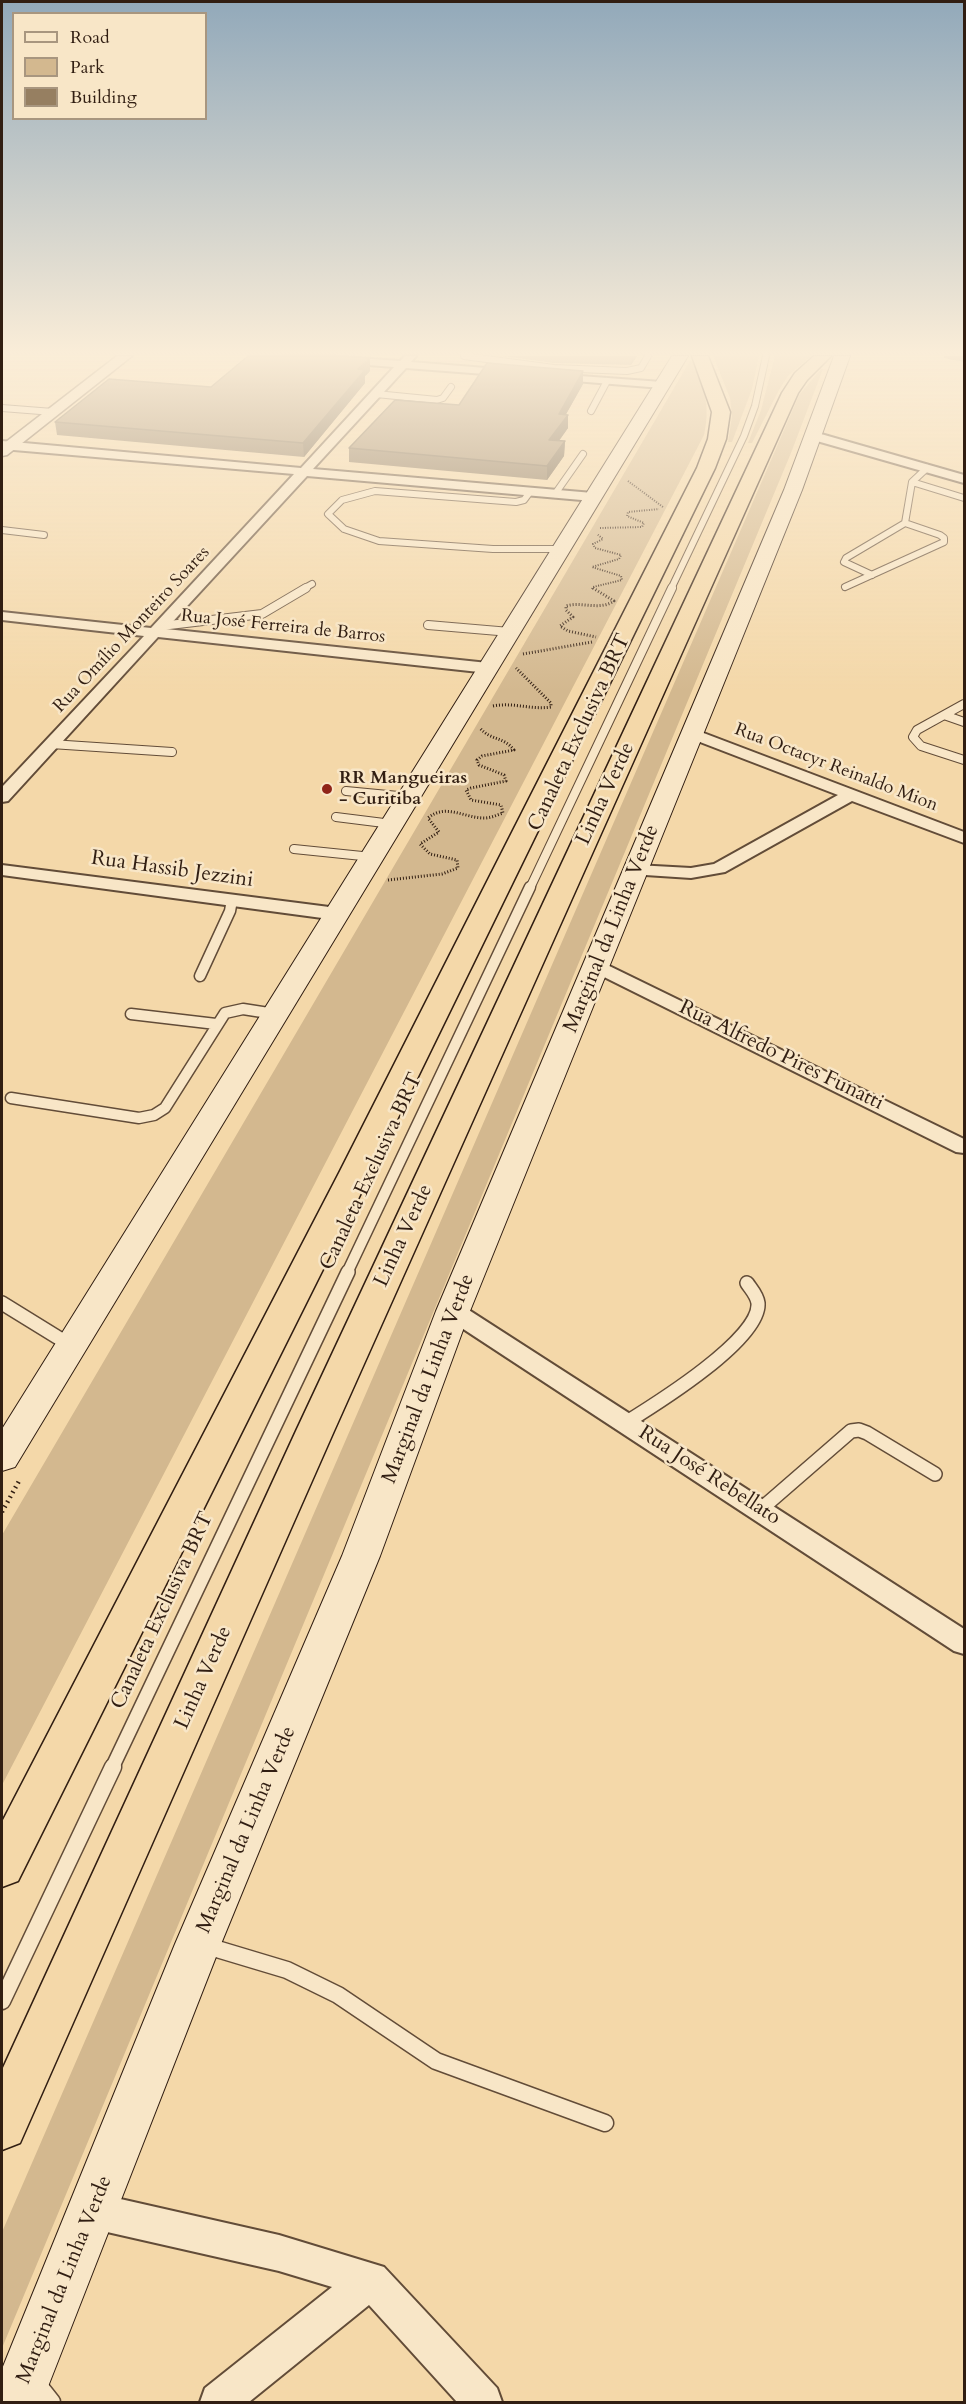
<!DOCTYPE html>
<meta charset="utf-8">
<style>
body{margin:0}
#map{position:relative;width:966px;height:2404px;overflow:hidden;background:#f4d8a9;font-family:Cardo,serif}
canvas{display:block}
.frame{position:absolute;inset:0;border:3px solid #311e12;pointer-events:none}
.legend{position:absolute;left:12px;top:12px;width:195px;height:108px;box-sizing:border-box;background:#f8e6c7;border:2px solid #a8967f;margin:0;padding:8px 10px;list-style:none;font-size:18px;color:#311e12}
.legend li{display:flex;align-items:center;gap:12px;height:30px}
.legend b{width:30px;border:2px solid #a8967f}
</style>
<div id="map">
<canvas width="966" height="2404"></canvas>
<div class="frame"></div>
<ul class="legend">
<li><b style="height:8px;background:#f8e6c7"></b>Road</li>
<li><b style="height:16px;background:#d3b88f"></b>Park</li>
<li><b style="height:16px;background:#967f61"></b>Building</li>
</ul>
</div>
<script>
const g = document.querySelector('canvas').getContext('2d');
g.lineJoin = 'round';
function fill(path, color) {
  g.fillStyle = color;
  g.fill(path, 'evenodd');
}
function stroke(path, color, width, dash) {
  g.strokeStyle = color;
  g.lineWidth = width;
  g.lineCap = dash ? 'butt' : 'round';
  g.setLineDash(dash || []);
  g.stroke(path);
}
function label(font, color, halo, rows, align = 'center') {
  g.font = font + ' Cardo,serif';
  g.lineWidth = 5;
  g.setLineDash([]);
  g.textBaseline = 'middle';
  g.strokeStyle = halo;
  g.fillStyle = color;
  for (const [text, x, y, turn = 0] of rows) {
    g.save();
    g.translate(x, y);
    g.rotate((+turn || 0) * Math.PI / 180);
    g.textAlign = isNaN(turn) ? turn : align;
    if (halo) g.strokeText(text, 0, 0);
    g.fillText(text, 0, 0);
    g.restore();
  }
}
fill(new Path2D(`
 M713,356H759L752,389L732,442H728L732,416L730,398Z
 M775,356H811L788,376L779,390L752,443H748L761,410Z
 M691,359C704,388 711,403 704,435L2,1785V1535Z
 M821,369H823L791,453L2,2348V2232L775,451L799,395Z`), '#d3b88f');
const serviceFar4 = new Path2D(`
 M464,356L554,368L627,371L641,368L648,356
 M376,394L437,400L443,398L451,387
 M2,408L53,412
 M591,411L607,381
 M912,482L964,498
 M530,492L524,500L516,502L375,491L342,500L328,514L344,529L379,541L493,549H561
 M555,494L583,454
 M2,530L44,535
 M872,575L844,562L846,558L905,523L912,482L927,468
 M845,587L944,542V538L940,535L905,523
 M303,589L312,584
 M671,589L744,436L755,406L766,356`);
const serviceFar3 = new Path2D(`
 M428,625L510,632
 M161,626L262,614L306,588
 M964,704L917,730L913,737L921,746L964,760
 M944,715L964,722
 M51,744L172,752
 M346,791L409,797
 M336,817L392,824
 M294,849L372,857
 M530,888L672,588`);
const serviceFar2 = new Path2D(`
 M200,976L230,911L232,900
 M131,1014L216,1024
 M11,1098L139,1118L154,1115L165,1108L225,1013L243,1009L275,1014
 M347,1273L530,887`);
const serviceFar1 = new Path2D(`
 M2,1303L70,1345
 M627,1422C656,1404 761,1339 758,1303C757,1295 751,1289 747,1283
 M760,1510L851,1431L859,1430L867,1433L935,1474
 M112,1768L348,1272`);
const service = new Path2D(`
 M207,1946L287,1970L338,1995L436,2061L605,2123
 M2,2001L113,1767
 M37,2383L52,2402`);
const minor = new Path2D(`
 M283,356H330L400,361L405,356H416L411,362L511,370L517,373L511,376L406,368L313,469L593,493L599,497L593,501L307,476L166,629L488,663L496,668L488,673L158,637L8,801L2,802V787L144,636L2,620V612L151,628L294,474L2,449V441L301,468L394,367L289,359Z
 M553,374L662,382L668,385L662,388L549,379L547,377Z
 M814,432L964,475V483L810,439L808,436Z
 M693,729L964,832V843L852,801L725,872L691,878L630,874L627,870L630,866L636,865L691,868L714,864L838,795L687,737L685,734L687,731Z
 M2,865L337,908L344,910L346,914L344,918L337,920L2,875Z
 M597,960L964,1139V1153L956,1152L590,970L587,966L590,962Z
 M453,1303L461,1305L964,1629V1654L954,1651L445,1317L441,1311L445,1305Z
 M94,2193L279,2235L384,2267L497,2388L502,2402H457L369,2305L249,2402H200L205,2388L332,2287L279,2271L94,2229L81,2224L76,2211L81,2198Z`);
const tertiary = new Path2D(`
 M117,356H132L7,455L2,456V445Z`);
const secondary = new Path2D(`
 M672,356H688L15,1467L2,1471V1429Z
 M834,356H850L802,490L470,1311L380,1556L221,1944L42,2402H2V2369L175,1944L342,1556L436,1311L784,490Z`);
const trunk = new Path2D(`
 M692,356H708L730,412L726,439L715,468L371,1173L18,1881L2,1887V1822L339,1173L697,468L708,439L712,412Z
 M814,356H831L807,380L798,393L334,1431L20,2143L2,2150V2070L296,1431L782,393L795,373Z`);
stroke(serviceFar4, '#624c38', 8);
stroke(serviceFar3, '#624c38', 10);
stroke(serviceFar2, '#624c38', 13);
stroke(serviceFar1, '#624c38', 16);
stroke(service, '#624c38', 19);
stroke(minor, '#624c38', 4);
stroke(tertiary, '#624c38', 3);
stroke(secondary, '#311e12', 2);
stroke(trunk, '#311e12', 3);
stroke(new Path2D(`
 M628,481L663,507
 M600,528L642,527L644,523L627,516L628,512L659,509
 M592,589L593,587L622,580L621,576L592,567L619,559L621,555L595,548L593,544L603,539L597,534`), '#311e12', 2, [1, 1.5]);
stroke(new Path2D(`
 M593,588L614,601C599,611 582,601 566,606V610L573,617L560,626L568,631L596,637
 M523,654L592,642
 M493,706C513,702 531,710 551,707V703L516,668
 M388,880L442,874L458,868L457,860L430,854L420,844L439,832L428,818C446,803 464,818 484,818C491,818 497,815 503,813L501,805L471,800L466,790L471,788L506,781L504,775L479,765L477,760L482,756L514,750C503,736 491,741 480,728`), '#311e12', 3, [1, 2]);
stroke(new Path2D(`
 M2,1512L19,1481`), '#311e12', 4.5, [1.5, 4]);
stroke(serviceFar4, '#f8e6c7', 6);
stroke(serviceFar3, '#f8e6c7', 8);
stroke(serviceFar2, '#f8e6c7', 10);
stroke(serviceFar1, '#f8e6c7', 13);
stroke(service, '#f8e6c7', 16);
fill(minor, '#f8e6c7');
fill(tertiary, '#f8e6c7');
fill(secondary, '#f8e6c7');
fill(trunk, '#f4d8a9');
fill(new Path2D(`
 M502,356H637L631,365L554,363Z
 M944,356H964V362L944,358Z
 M370,371L365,376V383L304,457L57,435L55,422L211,387Z
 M583,371V384L566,414L568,428L559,441H565L564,456L547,480L349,462V448L459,405Z`), '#816d53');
fill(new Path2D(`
 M632,356H637L631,365Z
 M370,358V371L365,376V383L304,457L303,443L358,369Z
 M583,371V384L560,425L568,415V428L549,454V440L559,414Z
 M565,441L564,456L547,480V466Z`), '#695944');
const building = new Path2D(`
 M248,356H343L370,358L358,369L365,370L303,443L55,422L109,379L211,387Z
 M487,363L583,371L559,414L568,415L549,440L565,441L547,466L349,448L395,400L459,405Z`);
fill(building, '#967f61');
stroke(building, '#695944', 1.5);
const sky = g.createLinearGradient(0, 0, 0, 692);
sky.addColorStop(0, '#92a9ba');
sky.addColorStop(0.51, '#faedd8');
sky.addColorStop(1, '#faedd800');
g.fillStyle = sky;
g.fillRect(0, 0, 966, 692);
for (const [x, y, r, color] of [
 [327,789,6,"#8f2418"]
]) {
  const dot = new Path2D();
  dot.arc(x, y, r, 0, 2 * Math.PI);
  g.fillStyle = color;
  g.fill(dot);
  stroke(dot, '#f8e6c7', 2);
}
label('18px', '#311e12', '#f8e6c7', [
 ["Rua José Ferreira de Barros",283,627,6],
 ["Rua Omílio Monteiro Soares",132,630,-47],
 ["Rua Octacyr Reinaldo Mion",836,768,21]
]);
label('bold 18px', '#311e12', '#f8e6c7', [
 ["RR Mangueiras",339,779],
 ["- Curitiba",339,800]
], 'left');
label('21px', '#311e12', '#f8e6c7', [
 ["Canaleta Exclusiva BRT",580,733,-65],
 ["Linha Verde",606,794,-65],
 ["Rua Hassib Jezzini",172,870,8],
 ["Marginal da Linha Verde",612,929,-68],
 ["Rua Alfredo Pires Funatti",781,1056,26],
 ["Canaleta Exclusiva BRT",372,1172,-65],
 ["Linha Verde",404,1236,-65],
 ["Marginal da Linha Verde",429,1379,-69],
 ["Rua José Rebellato",709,1476,33],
 ["Canaleta Exclusiva BRT",163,1611,-65],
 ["Linha Verde",204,1678,-66],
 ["Marginal da Linha Verde",247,1830,-67],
 ["Marginal da Linha Verde",65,2280,-68]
]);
</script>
